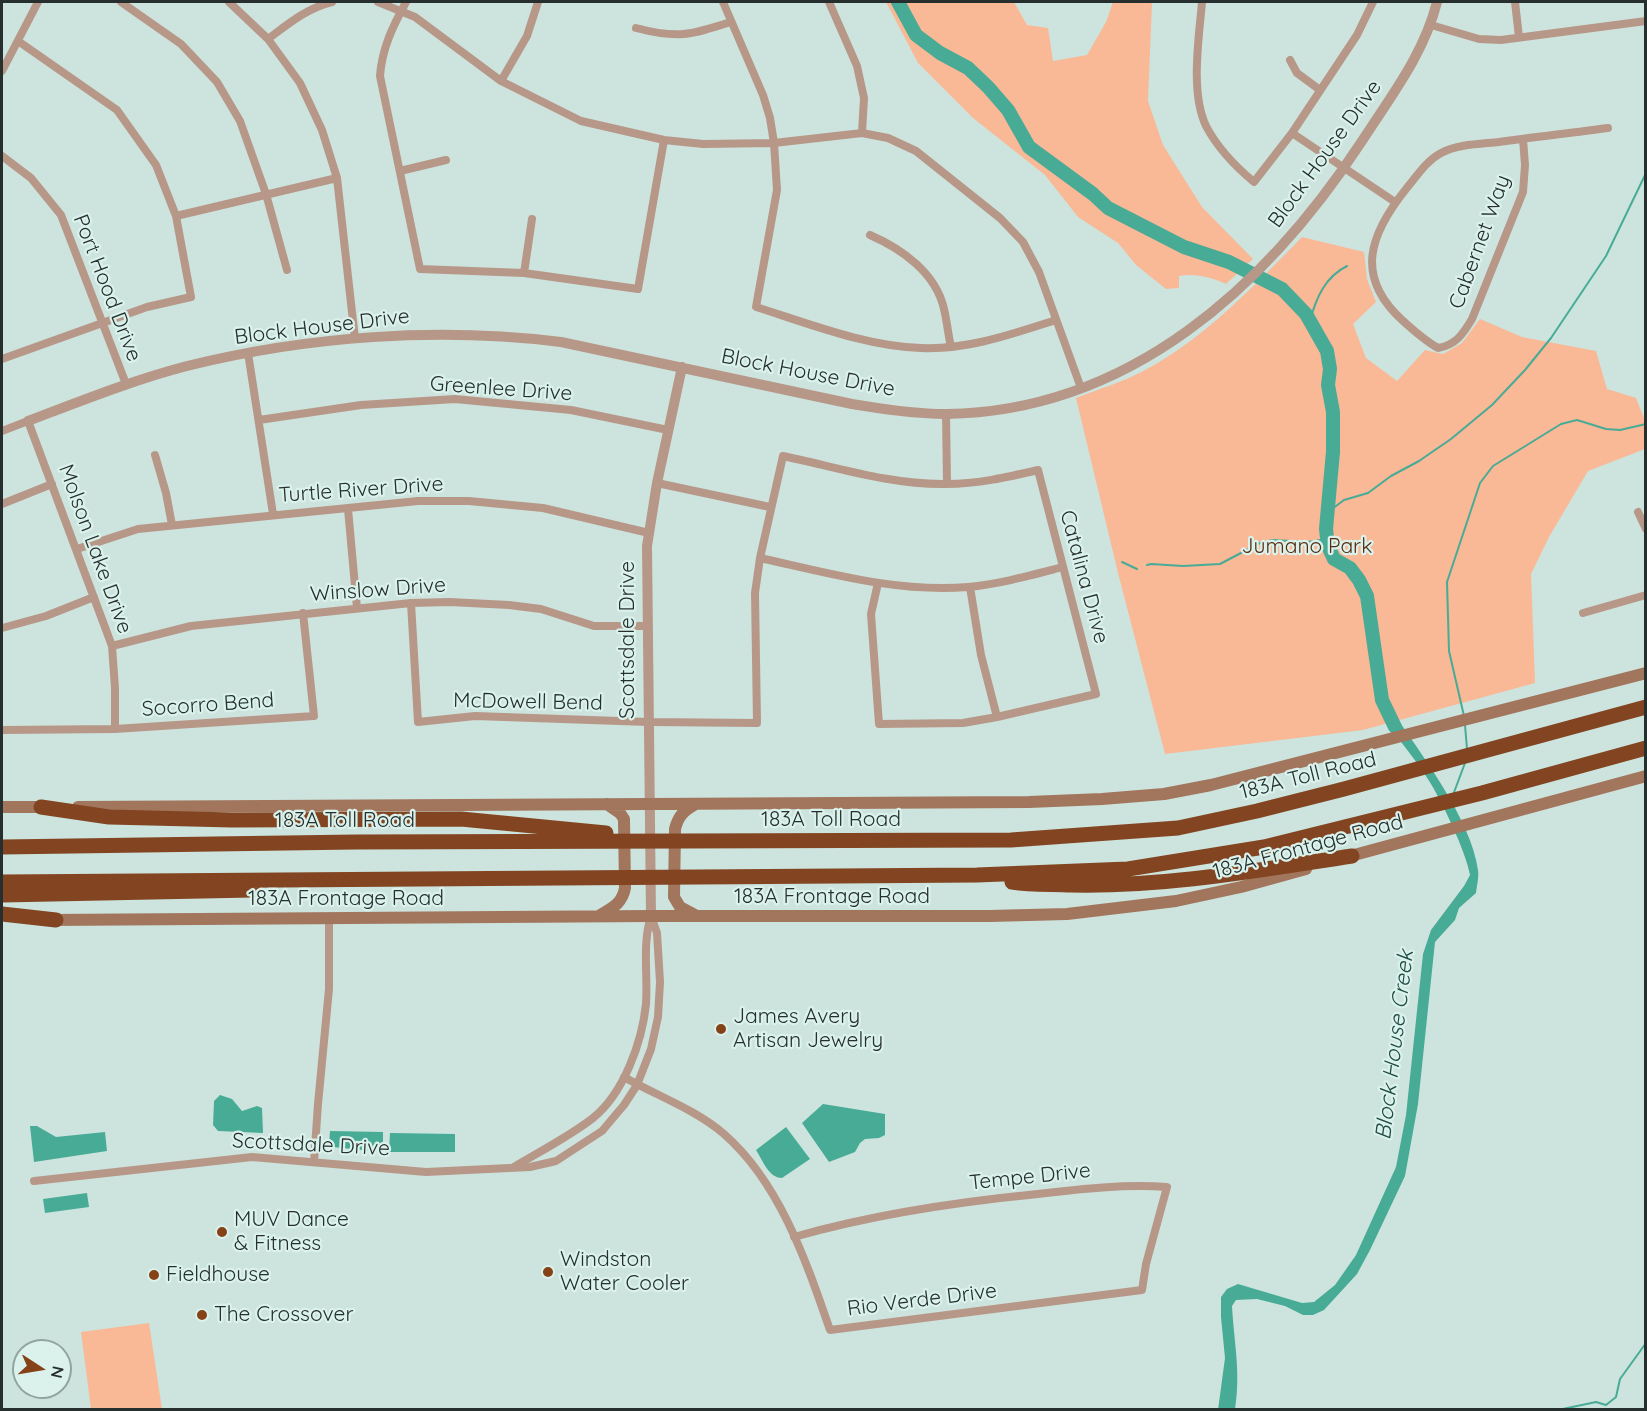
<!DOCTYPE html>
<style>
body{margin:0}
#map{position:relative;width:1647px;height:1411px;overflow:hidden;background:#cde4de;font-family:Quicksand,sans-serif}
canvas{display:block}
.frame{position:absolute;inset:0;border:3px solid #262f2d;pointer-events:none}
.north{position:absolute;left:12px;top:1339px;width:60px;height:60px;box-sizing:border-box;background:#daf2eb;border:2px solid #92a49f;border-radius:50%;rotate:102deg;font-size:16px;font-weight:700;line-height:24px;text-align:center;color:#262f2d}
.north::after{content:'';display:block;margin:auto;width:21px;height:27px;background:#864217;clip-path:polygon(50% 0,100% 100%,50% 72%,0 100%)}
</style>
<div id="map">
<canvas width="1647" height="1411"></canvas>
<div class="frame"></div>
<div class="north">N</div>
</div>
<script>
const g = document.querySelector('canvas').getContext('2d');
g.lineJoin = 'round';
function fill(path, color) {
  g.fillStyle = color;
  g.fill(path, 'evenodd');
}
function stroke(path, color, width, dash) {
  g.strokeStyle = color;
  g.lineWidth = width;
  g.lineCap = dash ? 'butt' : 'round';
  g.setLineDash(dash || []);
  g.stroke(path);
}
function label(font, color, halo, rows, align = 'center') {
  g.font = font + ' Quicksand,sans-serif';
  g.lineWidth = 4.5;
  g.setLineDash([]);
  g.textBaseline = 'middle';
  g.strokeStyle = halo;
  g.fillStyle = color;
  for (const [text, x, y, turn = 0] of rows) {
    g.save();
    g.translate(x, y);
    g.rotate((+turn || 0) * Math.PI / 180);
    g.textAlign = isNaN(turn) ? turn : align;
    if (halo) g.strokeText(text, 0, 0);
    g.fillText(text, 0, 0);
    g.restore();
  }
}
fill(new Path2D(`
 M886,2H1014L1027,25L1048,28L1053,61L1087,55L1106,22L1113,2H1152L1148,101L1163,145L1202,207L1253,259L1226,284C1210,277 1196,273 1179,276V288L1166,289L1136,265L1118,243L1078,217L1045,175L973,118L918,63Z
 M1302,237L1364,252L1367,279L1376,302L1353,324L1366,358L1397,381L1425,350L1443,354L1462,343L1480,319L1522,337L1596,351L1607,389L1636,398L1645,421V449L1588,471L1549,537L1531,574L1535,683L1363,730L1165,754L1118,573L1076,398C1099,389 1123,382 1145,370C1204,339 1256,284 1302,237Z
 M149,1323L162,1409H91L81,1332Z`), '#f9b896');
fill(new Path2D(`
 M1392,711C1421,754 1471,819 1478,870C1479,877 1477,885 1476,893L1459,908L1455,920L1435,942L1418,1104L1405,1176L1370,1250L1357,1274L1324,1310L1313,1315H1303L1285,1306L1257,1299L1236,1300L1232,1306C1234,1343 1241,1372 1235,1409L1218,1410L1225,1358L1221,1317V1297L1227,1289L1238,1284L1302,1303L1314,1302L1335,1285L1356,1255L1396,1167L1406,1115L1423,954L1431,930L1464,886L1470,875C1466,852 1443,804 1431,784C1417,760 1397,739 1382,715Z
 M220,1095L232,1099L242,1111L257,1106L262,1108L263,1133L218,1131L213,1125L214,1101Z
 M823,1104L885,1114V1135L879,1138L865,1139L860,1143L855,1152L829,1162L802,1123Z
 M30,1126H37L56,1137L105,1132L107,1151L34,1162Z
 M786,1127L810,1159L782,1178C769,1178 763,1161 756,1150Z
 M330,1131L383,1132V1150L380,1152L333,1147L329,1146Z
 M390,1133L455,1134V1152H389Z
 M87,1193L89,1207L45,1213L43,1199Z`), '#48ab96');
stroke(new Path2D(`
 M1310,321C1316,298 1325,277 1347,266
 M1328,512L1344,500L1368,493L1391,476L1419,461L1451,439L1492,405L1525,370L1551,338L1606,256L1646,173
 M1122,562L1137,569
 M1147,565L1151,564L1183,566L1220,564L1260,543L1273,540L1308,542L1327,539
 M1464,716L1449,651L1447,582L1480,483L1493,466L1561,424L1577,420L1606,429L1620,430L1646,424
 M1465,725L1467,749
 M1453,795L1465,763
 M2,1047V1050
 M1558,1410L1596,1402L1606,1405L1616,1397L1620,1379L1646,1343`), '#48ab96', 2);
stroke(new Path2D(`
 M898,2L916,35L940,53L968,68L988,87L1008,110L1029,147L1093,194L1108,208L1184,247L1229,262L1282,289L1306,314L1327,351L1330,369L1328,385L1333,412V452L1326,529L1328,546L1334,559L1350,568L1359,580L1367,596L1382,700L1395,727`), '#48ab96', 14);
stroke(new Path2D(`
 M121,2L181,44L217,82L240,121L266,194L287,270
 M229,2L268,39L300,83L322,130L337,178L355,339
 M378,2L415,17L501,81L581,121L664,140L703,144L774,143L862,133L888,138L916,151L1000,218L1023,242L1039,272L1081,388
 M406,2C393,26 382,48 380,76L420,269L524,273L638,289L664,140
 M723,2L763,95L770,118L774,143L777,190L756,307C810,324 865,346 921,348C968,350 1012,334 1056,320
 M829,2L857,66L864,98L862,133
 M1202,2C1199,38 1190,92 1206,126C1217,147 1236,167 1254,182L1292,133L1357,35L1373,2
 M1515,2L1519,37
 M1431,25L1479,39L1501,40L1646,21
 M636,28C678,39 690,35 731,22
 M268,39C288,24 307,8 332,2
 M1290,60L1297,73L1320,90
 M2,71L38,2
 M501,81L527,36L538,2
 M1292,133L1395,202
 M1523,139L1525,165L1523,192L1472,319C1463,334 1456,345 1438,348C1425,341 1413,330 1402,320C1354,276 1370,234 1406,189C1417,176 1426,161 1441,153C1458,144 1480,144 1499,142C1535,137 1571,133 1608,128
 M2,156L31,178L61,215L126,384
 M400,171L446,160
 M176,216L337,178
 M870,235C902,249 936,273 944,309C947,321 948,334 951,347
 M524,273L532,219
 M248,353L273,514
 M2,359L147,307L191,297L176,216L156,165L117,110L18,41
 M946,414L947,484
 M259,420L361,405L455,399L571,410L668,430
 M2,431L28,421L112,646L115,688V729
 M155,455L166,493L172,525
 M657,483L770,507
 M2,504L52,484
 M348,509L357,608
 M1638,512L1646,529
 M77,549L138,529L418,501H469L543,508L649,533
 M760,558C828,573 898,593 968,587C1000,584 1032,575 1063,567
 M970,587L981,655L997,717
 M411,603L418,722L475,716L648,722L757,723L755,593L760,558L783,456C836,467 891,485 946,484C978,484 1008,477 1038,470L1096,694L997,717L963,723L879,724L871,614L878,583
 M1583,613L1646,595
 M2,628L46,616L94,597
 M112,646L191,626L411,603L450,602L509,605L541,609L594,626H647
 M2,730L115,729L314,716L303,613
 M624,1077C657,1096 695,1109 724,1134C780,1183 806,1261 830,1330L1142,1290L1146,1264L1167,1187C1124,1184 1081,1189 1038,1194C956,1202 874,1214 794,1237
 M314,1162L318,1104L329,989V918
 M514,1167C539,1152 570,1136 593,1118C624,1093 642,1042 646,1004C648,974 642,945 651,916
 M34,1181L252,1157L426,1172L530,1167L556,1161L602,1131L624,1105L637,1085L651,1049L658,1017L660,982L657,933L651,916`), '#b79888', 8);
stroke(new Path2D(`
 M28,421C81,401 133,380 187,366C308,336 437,327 561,342L852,404C883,409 915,414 947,414C1130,411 1267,286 1362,141C1391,96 1424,54 1437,2
 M651,916L647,546L657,483L682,367`), '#b79888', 10);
stroke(new Path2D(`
 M694,805C683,811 678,817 675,829L674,897L680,907L695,915
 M2,807H48
 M78,807L1029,802L1102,799L1164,794L1211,785L1646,673
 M1343,858L1646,776
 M599,916C612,908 622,904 625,888L624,819L620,813L607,804
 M48,920L651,916H990L1067,914L1176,901L1241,887L1306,869`), '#a2755d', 12);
stroke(new Path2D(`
 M41,807L109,817L232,820L461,819L606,833
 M2,847L356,842L1011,840L1178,828L1257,811L1344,789L1646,707
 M2,882L977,875L1128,869L1264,847L1482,793L1646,748
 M1012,882C1031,885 1052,884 1071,885C1166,887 1259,870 1352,856
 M2,895L253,890
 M2,914L56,920`), '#834521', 15);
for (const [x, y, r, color] of [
 [721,1029,6,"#864217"],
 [222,1232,6,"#864217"],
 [548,1272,6,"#864217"],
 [154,1275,6,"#864217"],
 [202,1315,6,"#864217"]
]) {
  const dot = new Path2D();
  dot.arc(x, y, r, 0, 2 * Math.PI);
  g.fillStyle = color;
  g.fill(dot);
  stroke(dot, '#daf2eb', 2);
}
label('21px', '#262f2d', '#daf2eb', [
 ["Block House Drive",1325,154,-54],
 ["Cabernet Way",1480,242,-70],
 ["Port Hood Drive",107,288,69],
 ["Block House Drive",322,327,-7],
 ["Block House Drive",808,373,11],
 ["Greenlee Drive",501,389,4],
 ["Turtle River Drive",361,490,-4],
 ["Molson Lake Drive",95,549,70],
 ["Catalina Drive",1084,577,75],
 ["Winslow Drive",378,590,-4],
 ["Scottsdale Drive",628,640,-90],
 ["McDowell Bend",528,702,1],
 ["Socorro Bend",208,705,-4],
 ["183A Toll Road",1308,776,-14],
 ["183A Toll Road",831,820],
 ["183A Toll Road",345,821],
 ["183A Frontage Road",1308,847,-15],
 ["183A Frontage Road",832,897],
 ["183A Frontage Road",346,899],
 ["Scottsdale Drive",311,1145,3],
 ["Tempe Drive",1030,1177,-6],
 ["Rio Verde Drive",922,1300,-7]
]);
label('21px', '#582b10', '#daf2eb', [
 ["Jumano Park",1307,547]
]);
label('21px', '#262f2d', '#daf2eb', [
 ["James Avery",733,1017],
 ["Artisan Jewelry",733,1041],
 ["MUV Dance",234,1220],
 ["& Fitness",234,1244],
 ["Windston",560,1260],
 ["Water Cooler",560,1284],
 ["Fieldhouse",166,1275],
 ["The Crossover",214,1315]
], 'left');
label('italic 22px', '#214c43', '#daf2eb', [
 ["Block House Creek",1395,1045,-83]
]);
</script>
